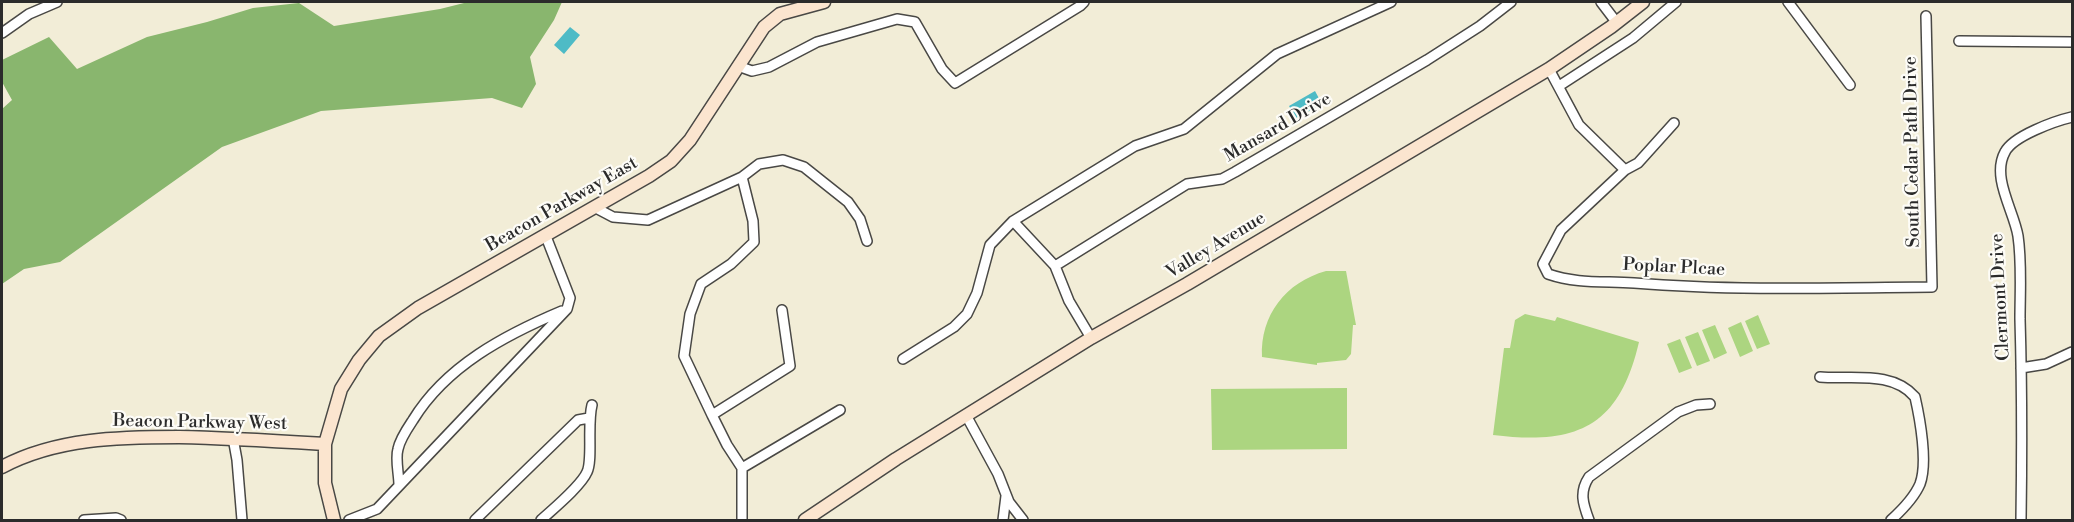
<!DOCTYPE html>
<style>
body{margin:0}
#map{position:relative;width:2074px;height:522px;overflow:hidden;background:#f2edd7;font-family:"Libre Bodoni",serif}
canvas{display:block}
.frame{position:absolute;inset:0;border:3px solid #2b2b2b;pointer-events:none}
</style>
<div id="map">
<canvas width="2074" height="522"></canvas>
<div class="frame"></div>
</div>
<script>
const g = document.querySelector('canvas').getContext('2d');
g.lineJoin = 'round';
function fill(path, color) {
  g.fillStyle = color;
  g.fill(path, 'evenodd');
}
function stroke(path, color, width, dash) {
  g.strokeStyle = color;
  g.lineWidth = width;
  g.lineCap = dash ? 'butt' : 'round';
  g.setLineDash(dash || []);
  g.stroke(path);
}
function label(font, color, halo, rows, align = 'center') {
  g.font = font + ' "Libre Bodoni",serif';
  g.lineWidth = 4.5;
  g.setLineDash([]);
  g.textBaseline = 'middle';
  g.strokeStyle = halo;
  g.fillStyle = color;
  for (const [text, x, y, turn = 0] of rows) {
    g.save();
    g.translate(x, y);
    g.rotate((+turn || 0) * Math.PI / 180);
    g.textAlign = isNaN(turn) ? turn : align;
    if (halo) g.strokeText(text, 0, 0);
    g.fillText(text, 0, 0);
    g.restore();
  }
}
fill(new Path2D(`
 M1326,271H1346L1356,325H1353L1351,354L1346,360L1317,363V365L1262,357C1260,315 1286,282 1326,271Z
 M1525,314L1555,321L1557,317L1639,342C1619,428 1576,445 1493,435L1504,348H1510L1515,320Z
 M1758,315L1770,344L1757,349L1745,321Z
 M1741,322L1753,351L1740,357L1728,328Z
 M1715,325L1727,353L1714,359L1702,330Z
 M1698,332L1710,361L1697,366L1685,337Z
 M1680,339L1692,368L1679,373L1667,344Z
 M1347,388V449L1212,450L1211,389Z`), '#acd580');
fill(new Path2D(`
 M468,2H562L554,20L530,57L536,84L522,108L492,98L321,111L222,147L60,262L24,269L2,284V109L12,100L2,82V60L49,37L77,69L147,37L207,22L253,8L299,3L334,26L440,9Z`), '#89b66e');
fill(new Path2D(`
 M570,27L580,35L564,54L554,45Z
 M1315,91L1322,104L1296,118L1289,106Z`), '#4ebbc6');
const street = new Path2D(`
 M1601,2L1617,23
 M1788,2L1850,85
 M2,33L29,14L57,2
 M1959,41L2072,42
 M738,66L752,71L769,67L817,42L897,19L915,22L942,69L955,83L1080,6L1084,2
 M1549,69L1579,125L1625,170
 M1559,86L1633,38L1676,2
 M1674,123L1638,163L1625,170L1561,230L1543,264L1548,274C1577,284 1603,281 1634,283C1733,291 1833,288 1932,287L1926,16
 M742,177L753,221L754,242L731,264L701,284L690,314L684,356L712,415L790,366L782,310
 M594,207L613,217L648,220L742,177L759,164L783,160L804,167L848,202L860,219L867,241
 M1013,221L1055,266L1069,301L1091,338
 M1055,266L1187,184L1222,179L1235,172L1427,60L1480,26L1511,2
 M903,359L954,327L967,314L977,293L990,245L1013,221L1135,146L1184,129L1277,54L1391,2
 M2021,368L2046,364L2072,352
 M1820,377C1851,380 1892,370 1915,397C1920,419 1928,463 1920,484C1914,498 1902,510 1891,520
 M712,415L727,445L742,468V520
 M967,417L998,474L1009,502L1023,520
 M233,438L237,460L242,520
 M742,468L840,410
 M399,485C399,474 395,459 398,449C400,439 407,429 413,420C446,366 505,335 562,311
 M84,520L116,518L121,520
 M349,520L377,509L567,309L570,298L545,234
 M475,520L578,420L589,418
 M541,520C553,509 581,486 587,472C593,460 587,424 592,405
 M1003,520L1006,496
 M1589,520C1583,504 1579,492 1589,477L1678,412L1696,405L1710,404
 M2021,520C2022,453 2022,386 2020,319C2020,292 2022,263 2018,236C2014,211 1991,177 2005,152C2013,136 2055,121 2072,117`);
const secondary = new Path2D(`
 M2,467C56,438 120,437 179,437C228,438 276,441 325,444
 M334,520L325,483V444L341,389L359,360L379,336L418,308L649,176L671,161L690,140L764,27L780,14L824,2
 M805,520L896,459L1091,338L1187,284L1549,69L1611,27L1643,2`);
stroke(street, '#494845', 12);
stroke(secondary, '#494845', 15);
stroke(street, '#fff', 9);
stroke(secondary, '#fbe5cf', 12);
label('18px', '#2b2b2b', '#fdfcf7', [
 ["Mansard Drive",1278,128,-30],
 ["South Cedar Path Drive",1913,152,-91],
 ["Beacon Parkway East",562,205,-30],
 ["Valley Avenue",1216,246,-31],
 ["Poplar Plcae",1674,268,3],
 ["Clermont Drive",2001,297,-93],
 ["Beacon Parkway West",200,423,1]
]);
</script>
